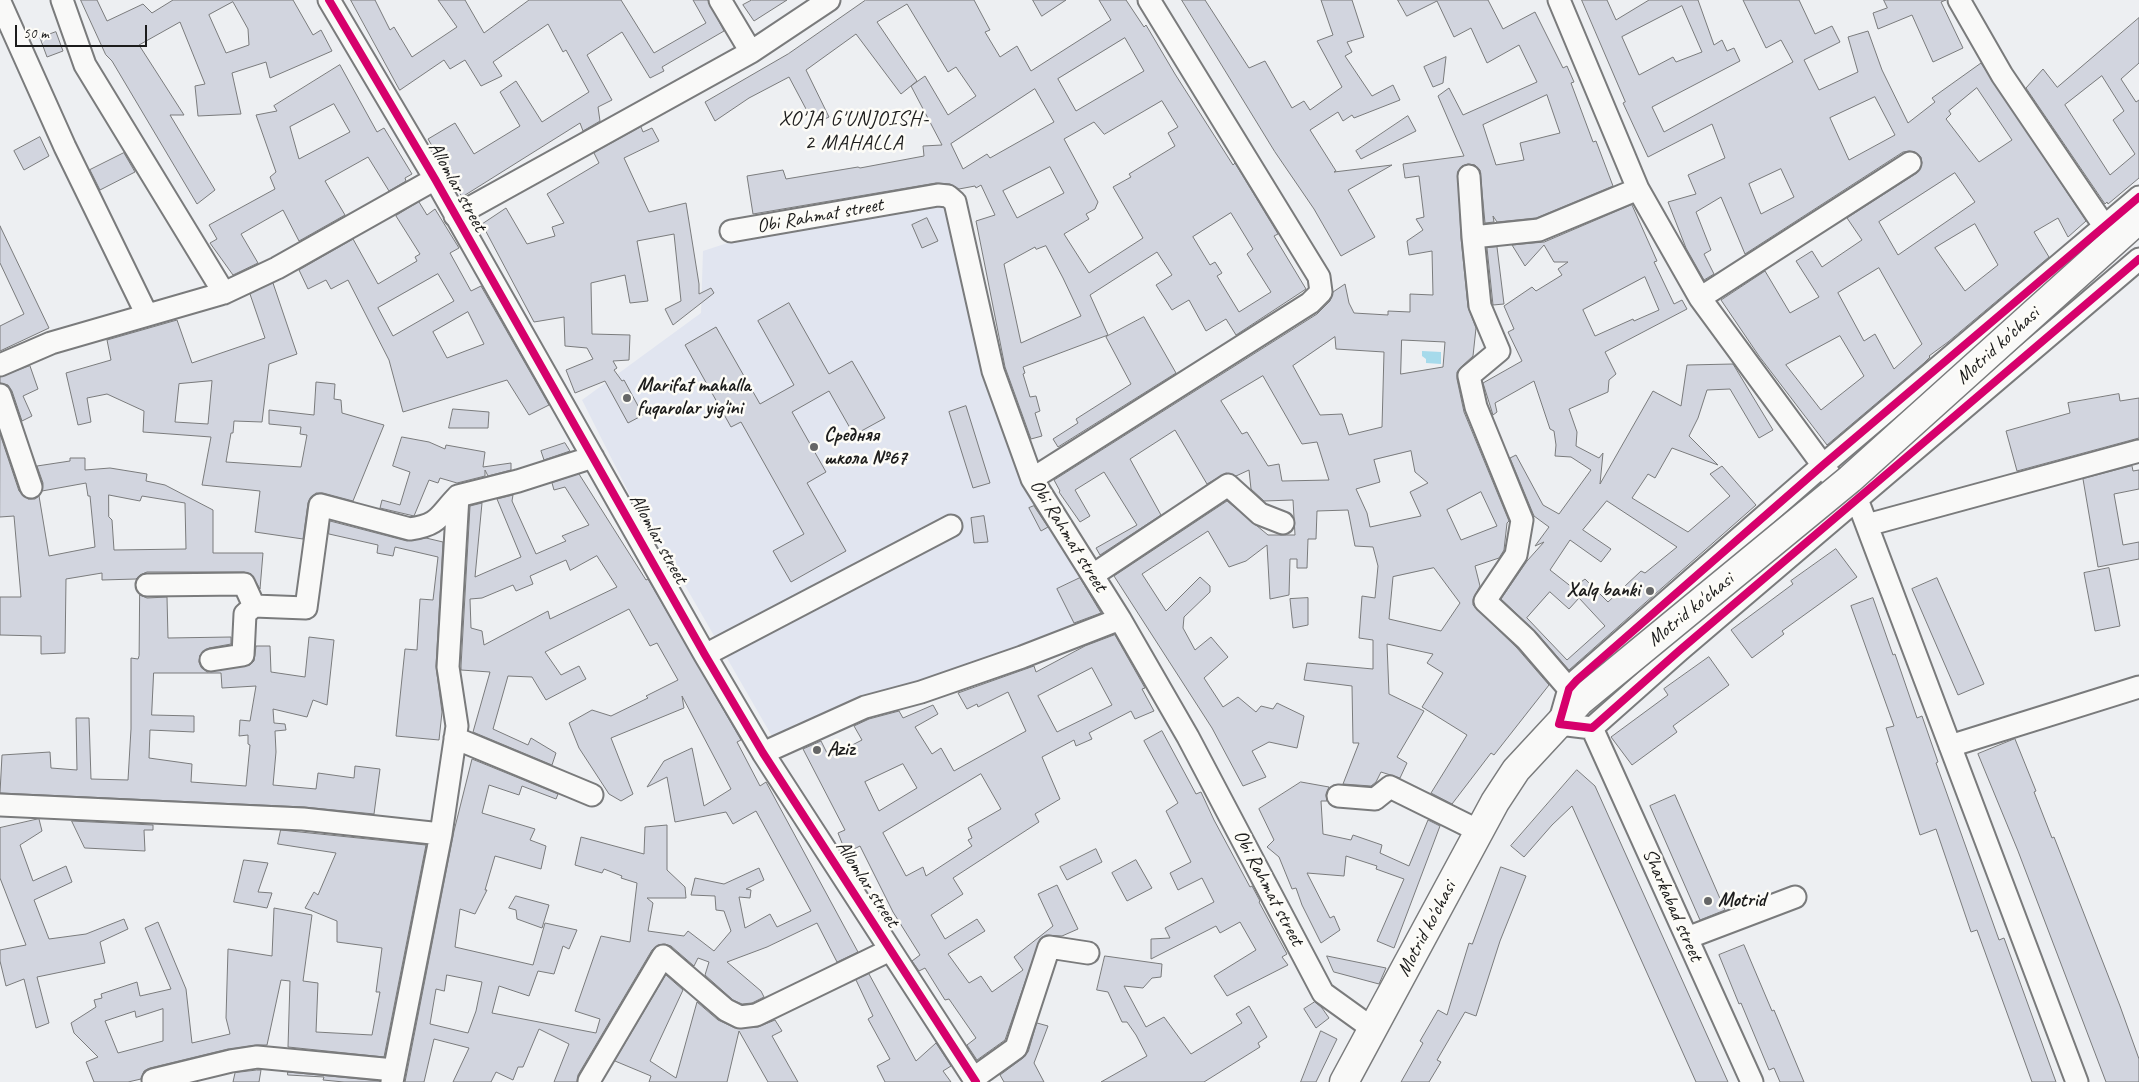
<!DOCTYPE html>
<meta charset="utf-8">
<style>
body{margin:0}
#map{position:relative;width:2139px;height:1082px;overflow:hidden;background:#edeff2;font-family:Caveat,sans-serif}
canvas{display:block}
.scale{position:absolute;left:15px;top:25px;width:132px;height:22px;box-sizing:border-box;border:2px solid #1c1c1c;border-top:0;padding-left:6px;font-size:15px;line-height:18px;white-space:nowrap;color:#1c1c1c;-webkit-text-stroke:4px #fdfcf7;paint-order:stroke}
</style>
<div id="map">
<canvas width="2139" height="1082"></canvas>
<div class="scale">50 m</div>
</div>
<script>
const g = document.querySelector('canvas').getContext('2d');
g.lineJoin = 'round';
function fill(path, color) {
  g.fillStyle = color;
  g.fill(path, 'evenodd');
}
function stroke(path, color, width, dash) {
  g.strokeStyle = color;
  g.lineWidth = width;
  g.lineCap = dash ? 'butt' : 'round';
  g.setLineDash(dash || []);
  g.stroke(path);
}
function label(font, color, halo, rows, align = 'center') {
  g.font = font + ' Caveat,sans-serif';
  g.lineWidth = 5;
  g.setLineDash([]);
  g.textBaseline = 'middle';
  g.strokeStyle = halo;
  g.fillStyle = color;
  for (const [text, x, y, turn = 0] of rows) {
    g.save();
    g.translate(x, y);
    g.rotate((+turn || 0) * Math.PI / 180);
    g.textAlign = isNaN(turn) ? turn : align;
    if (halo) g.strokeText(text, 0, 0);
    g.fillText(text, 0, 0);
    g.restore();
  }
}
fill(new Path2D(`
 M950,204L1040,494L1111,617L1032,652L798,723L773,738L679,575L636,507L582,400L701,313L703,251L746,237Z`), '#e1e5f0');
fill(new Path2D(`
 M1422,351L1441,352V364L1426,363V359L1422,356Z`), '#a6daeb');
const building = new Path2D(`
 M81,0H97L107,21L143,4L152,13L173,0H293L313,35L321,30L332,51L270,78L266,62L232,73L241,114L198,116L195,86L205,84L180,22L139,45L184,115H170L215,190L197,204L112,61L106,55ZM233,2L248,29L249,45L226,53L209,15Z
 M351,0H375L390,30L394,27L412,57L457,27L438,0H465L484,33L529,0H621L654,53L706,23L693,0H708L724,31L662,67L664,71L650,78L622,32L587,55L612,100L598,107L600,121L583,131L580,123L462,197L428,139L455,123L474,154L520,126L500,92L516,81L542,122L589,92L566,50L563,52L548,24L493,62L502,76L481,86L465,60L450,69L444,60L400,90Z
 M752,0H787L754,21L743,5Z
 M866,0H974L990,30L985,32L1000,57L1017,46L1031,71L1111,20L1099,0H1126L1144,27L1146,25L1175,74L1233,165L1235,163L1278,234L1274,236L1306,289L1236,335L1226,319L1206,331L1189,300L1172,310L1156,285L1172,275L1157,252L1090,295L1108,335L1023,367L1025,373L1023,374L1030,397L1036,396L1040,411L1035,413L1042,436L1031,439L1005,367L984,261L976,221L995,215L981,185L976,188L975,186L959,189L950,184L936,183L753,214L747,176L783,170L786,179L858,167L860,168L924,156L923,146L942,145L911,86L925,76L948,115L976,96L956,67L948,72L907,4L877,22L917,81L901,94L856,34L806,70L829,117L814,124L789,77L749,98L715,121L705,102L788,54ZM1125,38L1144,71L1076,111L1058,79ZM1035,89L1054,122L990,158L987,154L963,169L951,144ZM1162,101L1178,127L1168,133L1175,146L1129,174L1131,177L1113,187L1143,238L1089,273L1064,234L1089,219L1086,214L1095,209L1098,202L1064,139L1094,122L1104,134ZM1050,167L1064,193L1017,218L1003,191ZM1231,213L1253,249L1247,254L1271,292L1239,312L1217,276L1222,273L1215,262L1210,265L1193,237ZM1046,246L1063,278L1081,316L1021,343L1004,264L1035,247L1036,249Z
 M1033,0H1066L1042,16Z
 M1182,0H1205L1249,68L1265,61L1292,108L1304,101L1310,110L1342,87L1317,41L1333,35L1321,0H1352L1364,37L1347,42L1352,52L1345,56L1372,96L1393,85L1400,100L1354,118L1352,115L1343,121L1338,112L1310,130L1336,171L1334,172L1392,165L1348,190L1375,237L1341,256L1314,209L1275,152Z
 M1398,0H1488L1503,29L1535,12L1563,68L1567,66L1574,82L1571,83L1593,142L1596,141L1613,186L1536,218L1497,222L1493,216L1494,222L1485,223L1480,170L1475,165L1468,164L1462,166L1458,171L1461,238L1468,307L1476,328L1473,356L1461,367L1457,372V379L1464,412L1509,521L1507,523L1504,550L1499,558L1475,566L1480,586L1473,599V605L1517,648L1549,685L1494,755L1491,753L1452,804L1431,793L1467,735L1422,707L1443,673L1427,663L1433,654L1387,644L1389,694L1424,711L1397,757L1407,763L1400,778L1381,772L1376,782L1371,786L1343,784L1359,743H1353L1352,686L1304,680L1307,663L1373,669V640L1359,638L1362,596L1375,598L1378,566L1373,547L1355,546L1348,510L1317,511L1316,539H1308L1307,568H1297V559H1290L1289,595L1270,599L1267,545L1246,561L1229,567L1208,531L1142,574L1166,611L1200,577L1210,586V592L1184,617L1183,628L1195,650L1211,637L1228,657L1204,678L1223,707L1238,697L1256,712L1261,706L1273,709L1277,703L1304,716L1297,748L1269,742L1252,751L1266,777L1243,786L1212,728L1114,576L1227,501L1268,535H1295L1293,500L1264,501L1251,489L1249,470L1236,476L1226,473L1207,484L1175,430L1130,459L1161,515L1100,555L1096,548L1137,525L1104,472L1075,490L1090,516L1080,522L1059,492L1060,491L1054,480L1317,314L1330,301L1333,292L1345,284L1349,303L1354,313L1388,315V311L1410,312V294L1433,295L1432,251L1409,255L1407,241L1423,230L1416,219L1424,217L1419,176L1405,178L1403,164L1464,156L1438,96L1449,88L1463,115L1537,82L1519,45L1487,63L1471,28L1454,37L1437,1L1407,16ZM1547,95L1560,133L1520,143L1524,160L1496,165L1483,125ZM1335,337L1336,349L1384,352L1382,427L1349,435L1342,414L1320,415L1293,366ZM1402,340L1445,342L1443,367L1401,374ZM1263,376L1302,444L1317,442L1329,480L1282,481L1279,464L1268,466L1247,432L1242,434L1221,401ZM1411,451L1415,472L1428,483L1410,492L1421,516L1370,527L1367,513L1356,489L1380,482L1374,460ZM1481,492L1497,526L1461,540L1447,510ZM1434,568L1460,603L1441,631L1389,619L1393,577Z
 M1582,0H1607L1616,20L1649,0H1698L1714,45L1722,40L1727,51L1734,48L1740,61L1652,107L1664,132L1793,62L1781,40L1766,48L1743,0H1799L1815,34L1832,26L1840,42L1804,60L1819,90L1858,72L1848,37L1868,31L1882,70L1908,123L1935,102L1932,98L1981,63L2086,221L2068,237L2058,218L2034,232L2049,257L1948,342L1929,356L1930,357L1924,363L1827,445L1759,356L1721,300L1765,271L1790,313L1819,297L1796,261L1812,251L1822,267L1862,240L1847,218L1917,173L1922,163L1921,157L1915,152L1909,151L1903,152L1745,254L1721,197L1696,212L1711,250L1704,254L1714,274L1704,280L1686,248L1668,202L1696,194L1688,175L1725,158L1712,124L1648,157L1623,103L1625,102ZM1682,6L1702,52L1676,62L1673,57L1639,75L1622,37ZM1977,88L2012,140L1979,162L1946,119L1951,114L1949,111ZM1875,97L1895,135L1849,160L1830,118ZM1781,169L1794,197L1761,214L1749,184ZM1955,173L1975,202L1898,255L1879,222ZM1975,224L1998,265L1965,291L1935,248ZM1879,268L1922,344L1894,369L1875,334L1864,341L1838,293ZM1840,336L1864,376L1821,410L1786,365Z
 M1884,0H1946L1941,2L1963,48L1933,62L1912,15L1878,29L1873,13L1887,8Z
 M2139,18V63L2121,79L2136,102L2139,100V178L2108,204L2107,202L2105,204L2026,88L2043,69L2057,87ZM2102,76L2124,111L2113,120L2135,154L2110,175L2065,105Z
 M56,32L63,51L47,57L40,38Z
 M1446,57L1443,83L1433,87L1424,67Z
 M340,65L377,132L384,128L412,174L405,178L406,181L389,191L368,157L325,181L345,215L299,241L283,210L241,234L258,263L233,275L210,243L217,239L209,225L275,189L270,177L276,172L256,115L277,111L274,106ZM334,104L350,132L299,159L290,127Z
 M1408,116L1416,131L1361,159L1356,151Z
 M641,127L643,132L652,128L659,141L624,158L649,212L686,203L699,284V294L711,288L714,293L673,325L665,309L681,301L674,234L637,241L648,301L630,303L625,275L591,283L592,334L630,335L629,360L613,361L617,368L614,370L622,381L624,380L643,415L628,423L605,381L575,393L566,370L593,359L587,348L565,346L564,317L534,322L482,224L506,208L527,244L555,236L552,227L564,223L547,194L599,163L594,153Z
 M40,137L49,156L24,170L14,151Z
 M124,153L135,172L100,190L90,170Z
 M419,202L427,215L435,209L459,248L450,253L471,291L481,286L549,405L529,415L507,380L403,412L389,360L348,280L331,289L326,280L308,289L299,270L353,239L378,284L417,261L415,257L420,254L396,216ZM438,274L454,301L393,336L378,308ZM468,312L484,344L447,358L433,332Z
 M1632,205L1657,261L1654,262L1674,304L1682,300L1687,309L1605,352L1616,374L1609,380L1608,392L1569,409L1577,432L1576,446L1599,458L1603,453L1600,484L1653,391L1681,406L1687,365L1733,364L1773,430L1759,438L1730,389L1707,390L1698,418L1689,436L1718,465L1672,448L1655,478L1648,474L1632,498L1688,532L1730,496L1710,474L1722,466L1756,505L1569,670L1535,631L1501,599L1527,561L1544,542L1535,546L1549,527L1534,516L1510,458L1516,455L1543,505L1559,514L1591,470L1571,457L1555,456L1556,445L1554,431L1550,429L1534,381L1495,403L1497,412L1493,415L1483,383L1522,361L1508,332L1514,329L1504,306L1532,287L1536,291L1562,275L1558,269L1568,262H1554L1544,245L1525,266L1512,245L1544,242ZM1645,277L1659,310L1634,321L1633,319L1595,336L1583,310ZM1607,501L1677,547L1645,573L1641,571L1608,602L1585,579L1573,588L1550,570L1570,540L1601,562L1611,549L1583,530ZM1550,592L1569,609L1579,598L1605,626L1567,660L1527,618Z
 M927,218L938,241L922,248L912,225Z
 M0,226L49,328L0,351V326L24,314L0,263Z
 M1497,247L1504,304L1493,305L1487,248Z
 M273,283L297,354L269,364L262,422L234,421L233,433H231L226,462L301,467L307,435L300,434L301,427L269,424V410L314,415L316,382L335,384L334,399L341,400L342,413L384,425L353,501L323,493H316L311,497L308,503L303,539L255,532L260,491L202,485L211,437L143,432L144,411L107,394L87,398L91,422L78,425L66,373L111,360L107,340L177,320L192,363L265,338L250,294ZM212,381L208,424L175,422L179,384Z
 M789,303L829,374L852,361L885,418L854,435L829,391L792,412L826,472L807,483L846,551L791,582L773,551L804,534L741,422L731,427L685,345L716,327L760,404L794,385L758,321Z
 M1144,317L1176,373L1058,447L1053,439L1078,423L1076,419L1131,384L1106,337Z
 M30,366L38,389L23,396L32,416L22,421L12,391L8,385L0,383V377Z
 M2119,394L2120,401L2139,398V438L2017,471L2006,431L2070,413L2068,403Z
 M966,406L990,483L973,488L949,412Z
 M453,409L489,412L488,428H449Z
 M0,434L19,491L28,499H35L39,496L49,556L95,547L90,496H88L86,483L42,491L43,483L37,466L70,461V458H85V470L110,468L147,474L146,481L165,485L213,510V553H263L260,589L251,574L244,572H147L140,575L136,579L102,580V573L66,579L65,653L41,654V636L0,635V597H21L14,516L0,517ZM109,495L140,501L142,496L185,503L186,549L114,550L112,520L109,517Z
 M402,437L429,442L445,449L446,445L485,452L483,467L511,463V470L488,476L485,470V476L457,483L440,478L438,483L429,480L414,516L380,508L382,500L400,505L410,472L393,466Z
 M565,443L570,451L544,460L541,451Z
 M2132,466L2133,471L2139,470V489L2114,494L2123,545L2139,542V559L2098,567L2083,479Z
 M579,474L646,580L648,579L741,740L737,742L760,786L766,782L858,952L837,962L817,923L767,947L727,962L761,991L764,997L752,1003L742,1004L733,1000L705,975L709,962L698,958L694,966L671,946L665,944L658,945L652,950L578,1075L577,1082H554L569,1044L539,1029L523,1067H518L513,1080L496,1072L491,1082H453L469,1048L434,1039L424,1082H405L454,831L472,759L558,794L556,799L522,786L519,795L489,785L482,813L535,829L530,840L546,846L541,869L495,856L485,890H487L475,914L460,909L455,947L533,965L545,923L577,930L569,949L563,946L554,974L538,971L529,996L499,986L492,1013L596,1033L600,1019L575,1011L601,936L630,942L637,883L621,878L622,876L604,869L602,873L575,865L581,837L644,854L645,827L667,825V870L685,887L686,898H647L653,903L648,931L684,936L688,931L714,951L731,931L724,911L716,910L715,896L691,895L695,878L724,884L759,868L764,880L746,889L751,890L750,898L739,897L745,928L770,914L777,927L811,911L756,811L733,824L726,812L675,822L667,777L647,787L664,761L692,748L704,806L731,789L682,696L684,708L611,738L633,794L621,801L609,794L579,748L569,723L592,710L611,716L648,698L646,696L678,680L657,643L650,646L629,609L545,652L561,675L579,666L586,679L546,700L532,677L508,676L493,729L528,745L531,738L556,753L552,765L473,732L490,672L461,670V666L470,506L482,503L475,577L521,557L497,499L513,495L512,501L536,554L566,541L562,536L589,525L565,487L554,490L552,483ZM597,556L617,587L550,619L548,611L484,645L482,631L471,628L470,599L482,598L513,585L516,591L533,584L530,576L566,560L570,570ZM447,975L482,982L476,1011L468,1033L430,1024L436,989L444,991Z
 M1034,506L1048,527L1041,531L1029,508Z
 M984,516L988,542L974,543L971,518Z
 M330,521L407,541L426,538L443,542L436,666L442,712L439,740L396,736L405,649L417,650L420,599L433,600L438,557L395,547L393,556L377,553L378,545L329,534Z
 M1836,549L1857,577L1782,631L1784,634L1752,658L1731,630L1793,584L1791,581Z
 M2109,568L2120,626L2095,631L2084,573Z
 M1080,578L1101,613L1074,623L1057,589Z
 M1937,578L1984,684L1958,695L1912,589Z
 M140,595L147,598L167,597L168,638L231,637V644L209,648L200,655L199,662L202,668L207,672L250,665L254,661L256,646H270L271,672L305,677L309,637L334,640L327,705L313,700L307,717L273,709L274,723L285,724L286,730L275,731L276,752L273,785L316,789L318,773L354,778L355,766L380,769L374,814L304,807L0,793L2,755L50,752L51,768L77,770L76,718H89L91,779L128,780L131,729V658L138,659L139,656ZM154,673H221L222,688L256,686L250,721L240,720L239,736L248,735V744L250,745L246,786L191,782L192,764L149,758L150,730L194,732V716L152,715Z
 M1308,598V625L1293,628L1290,599Z
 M1873,598L1893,655L1895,654L1917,718L1922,716L1938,762L1936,763L1999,940L2004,938L2056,1082H2032L1977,930L1971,932L1936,829L1920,835L1886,728L1894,726L1851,606Z
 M1115,635L1145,688L1142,689L1154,711L1135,719L1131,711L1089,733L1092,739L1076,746L1074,740L1042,757L1060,799L1035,814L1039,822L953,878L963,894L931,915L945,939L977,919L985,931L948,954L969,983L981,976L992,992L1023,970L1014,957L1053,926L1038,894L1057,885L1078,929L1062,936L1046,935L1040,939L1005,1040L977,1060L967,1045L976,1038L949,999L945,1000L925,968L919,971L912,961L920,955L893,912L860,846L846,853L838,833L845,830L803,749L821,741L829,757L862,740L854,726L869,719L899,711L903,718L933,705L938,714L915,727L932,754L941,748L954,771L1026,731L1008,692L978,707L977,704L967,709L958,693L1034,666L1036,672L1085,646ZM1092,668L1112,705L1057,732L1038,696ZM903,764L917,788L879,811L865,782ZM981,774L1001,809L968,828L972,838L968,840L972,846L926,876L923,867L906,876L883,833Z
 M1709,657L1729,685L1673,726L1677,732L1632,765L1611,737L1668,695L1664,689Z
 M1162,731L1196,794L1201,792L1214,820L1250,887L1252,886L1260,901L1259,902L1287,954L1282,957L1288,965L1227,996L1214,976L1256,950L1240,922L1220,933L1216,926L1151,959V939L1170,938L1165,928L1214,902L1202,878L1178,890L1170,873L1191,862L1166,811L1178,803L1144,741Z
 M2015,739L2036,791L2034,792L2052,838L2054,837L2120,1006L2139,1059V1082H2106L2018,851L1978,754Z
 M1577,770L1595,786L1728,1082H1696L1572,806L1552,825L1524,857L1511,846Z
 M1301,782L1329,787L1326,795L1327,801H1321L1323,834L1351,840L1353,835L1382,845L1380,853L1409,866L1428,820L1440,826L1394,948L1377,941L1404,879L1376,869L1377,866L1346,856L1344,876L1307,873L1330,918L1334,916L1340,930L1321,943L1302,905L1296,888L1292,889L1279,857L1267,847L1274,840L1259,809Z
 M1675,795L1725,910L1700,920L1650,806Z
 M39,819L42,831L20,845L33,881L66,866L72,882L34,900L49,939L86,934L124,919L128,929L100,942L105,963L37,977L49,1023L36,1028L24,979L6,986L0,961V950L26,945L0,878V828Z
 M72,821L153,825V830H144L145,851L85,848Z
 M281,830L426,845L384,1057L288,1047L290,981L281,980L267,1045H255L228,1049L150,1068L144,1071L141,1079L128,1082H94L86,1062L98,1057L74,1033L71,1023L96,1007L94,1000L102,998L101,994L137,982L140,996L171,989L145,928L158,922L186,989L192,1043L230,1034L226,1018L228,949L272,956L274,908L312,915L303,981L318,983L316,1032L372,1035L380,992H376L382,948L337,942V921L305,908L314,892L318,895L336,853L278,844ZM163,1009V1041L118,1053L105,1021L135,1011L136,1017Z
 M1096,849L1102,862L1067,880L1060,867Z
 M244,860L268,863L258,892L272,893L267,908L234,902Z
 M1136,860L1152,888L1127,901L1112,873Z
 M1501,867L1526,876L1500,941L1476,1016L1465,1012L1437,1060L1441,1062L1429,1082H1401L1423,1043L1420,1041L1438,1010L1447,1015L1469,943L1472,944Z
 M516,896L549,905L542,928L517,919L516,910L509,908Z
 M1744,945L1772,1011L1774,1010L1804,1082H1780L1774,1068L1769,1070L1741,1003L1739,1004L1719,955Z
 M1105,956L1162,964L1161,977L1152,978L1143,988L1124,986L1146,1027L1164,1017L1191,1054L1242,1023L1236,1014L1249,1006L1267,1037L1258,1043L1260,1047L1204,1082H1101L1147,1056L1136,1035L1127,1022H1122L1108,992L1097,990Z
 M1327,956L1386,968L1379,984L1334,972Z
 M869,974L916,1061L936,1043L951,1066L943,1071L951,1082H885L877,1066L890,1059L868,1019L873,1016L856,980Z
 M666,975L683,990L650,1061L676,1078L697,1002L718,1020L735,1028L758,1027L775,1020L782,1031L772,1036L798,1082H768L739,1031L727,1082H649L651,1076L615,1061Z
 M1315,1002L1322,1008L1329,1018L1316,1028L1304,1009Z
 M1037,1023L1048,1026L1034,1063L1044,1082H1004L1000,1075L1023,1058L1028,1052Z
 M1321,1031L1337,1039L1316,1082H1301Z
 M257,1070H261L259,1082H233L235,1073Z
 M288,1072L380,1081V1082H344L323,1080L324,1077L288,1075Z`);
fill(building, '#d2d5df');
stroke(building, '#7a7b7c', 1);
const minor = new Path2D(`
 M62,0L85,65L224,293
 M329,0L435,179L705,655L763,753L976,1082
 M720,0L751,52
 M1559,0L1638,189L1700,298L1830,475
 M1959,0L2002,75L2113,239
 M0,2L65,147L147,315
 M1469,176L1473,237
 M2139,197L1823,465L1577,680L1569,689L1559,724L1592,728L1680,650L2139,259
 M455,216L751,52L829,0
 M731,231L938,195L948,196L955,202L993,371L1032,479L1120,619L1188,737L1323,993L1373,1029
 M1700,298L1910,163
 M0,365L51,343L224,293L277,268L435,179
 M0,395L31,487
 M1032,479L1310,303L1321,292L1319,277L1149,0
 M1852,486L2077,1082
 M1867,525L2139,451
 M1093,575L1228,485L1260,514L1283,523
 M147,585L244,584L254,606L306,608L320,505L410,529C440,525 439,515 458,496
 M705,655L951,526
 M211,660L243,655L245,614L254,606
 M1569,689L1526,639L1485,601L1516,555L1522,520L1476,407L1469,376L1499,351L1480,306L1473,237L1539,230L1638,189
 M1592,728L1752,1082
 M455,738L592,795
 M1950,746L2139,687
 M763,753L865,707L921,692L1022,657L1120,619
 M1338,796L1375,799L1390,787L1479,831
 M0,805L303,819L441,834
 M1687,938L1795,897
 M974,1078L1016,1048L1049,947L1088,953
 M153,1080L231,1061L257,1057L394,1070
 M589,1081L663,956L726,1010L740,1017L756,1015L890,950
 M392,1082L441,834L457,726L448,667L458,496L518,481L593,457`);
const major = new Path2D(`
 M1344,1082L1495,802L1516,770L1580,701`);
stroke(minor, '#7a7b7c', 25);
stroke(major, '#7a7b7c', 31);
stroke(minor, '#f9f9f8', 21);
stroke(major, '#f9f9f8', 28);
const majorBridge = new Path2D(`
 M1580,701L1850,479L2139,219`);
stroke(majorBridge, '#7a7b7c', 31, []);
stroke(majorBridge, '#f9f9f8', 28);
stroke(new Path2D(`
 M329,0L435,179L705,655L763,753L976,1082
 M2139,197L1823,465L1577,680L1569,689L1559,724L1592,728L1680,650L2139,259`), '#d6006c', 8);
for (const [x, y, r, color] of [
 [627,398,5,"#656667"],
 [814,447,5,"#656667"],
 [1650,591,5,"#656667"],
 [817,750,5,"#656667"],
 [1708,901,5,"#656667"]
]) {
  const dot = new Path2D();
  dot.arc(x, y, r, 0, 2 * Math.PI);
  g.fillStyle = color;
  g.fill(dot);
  stroke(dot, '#fdfcf7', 2);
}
label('20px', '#1c1c1c', '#fdfcf7', [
 ["Allomlar street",457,187,61],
 ["Obi Rahmat street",820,216,-10],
 ["Motrid ko'chasi",1998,346,-42],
 ["Obi Rahmat street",1068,536,58],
 ["Allomlar street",658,539,61],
 ["Motrid ko'chasi",1691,610,-39],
 ["Allomlar street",867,884,57],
 ["Obi Rahmat street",1268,888,62],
 ["Sharkabad street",1672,905,66],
 ["Motrid ko'chasi",1427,929,-62]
]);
label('bold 20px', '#1c1c1c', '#fdfcf7', [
 ["Marifat mahalla",637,386],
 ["fuqarolar yig'ini",637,409],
 ["Средняя",824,436],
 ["школа №67",824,459],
 ["Xalq banki",1640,591,"right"],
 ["Aziz",827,750],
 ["Motrid",1718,901]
], 'left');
g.letterSpacing = '1px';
label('21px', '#1c1c1c', '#fdfcf7', [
 ["XO'JA G'UNJOISH-",854,119],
 ["2 MAHALLA",854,143]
]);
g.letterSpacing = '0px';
</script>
